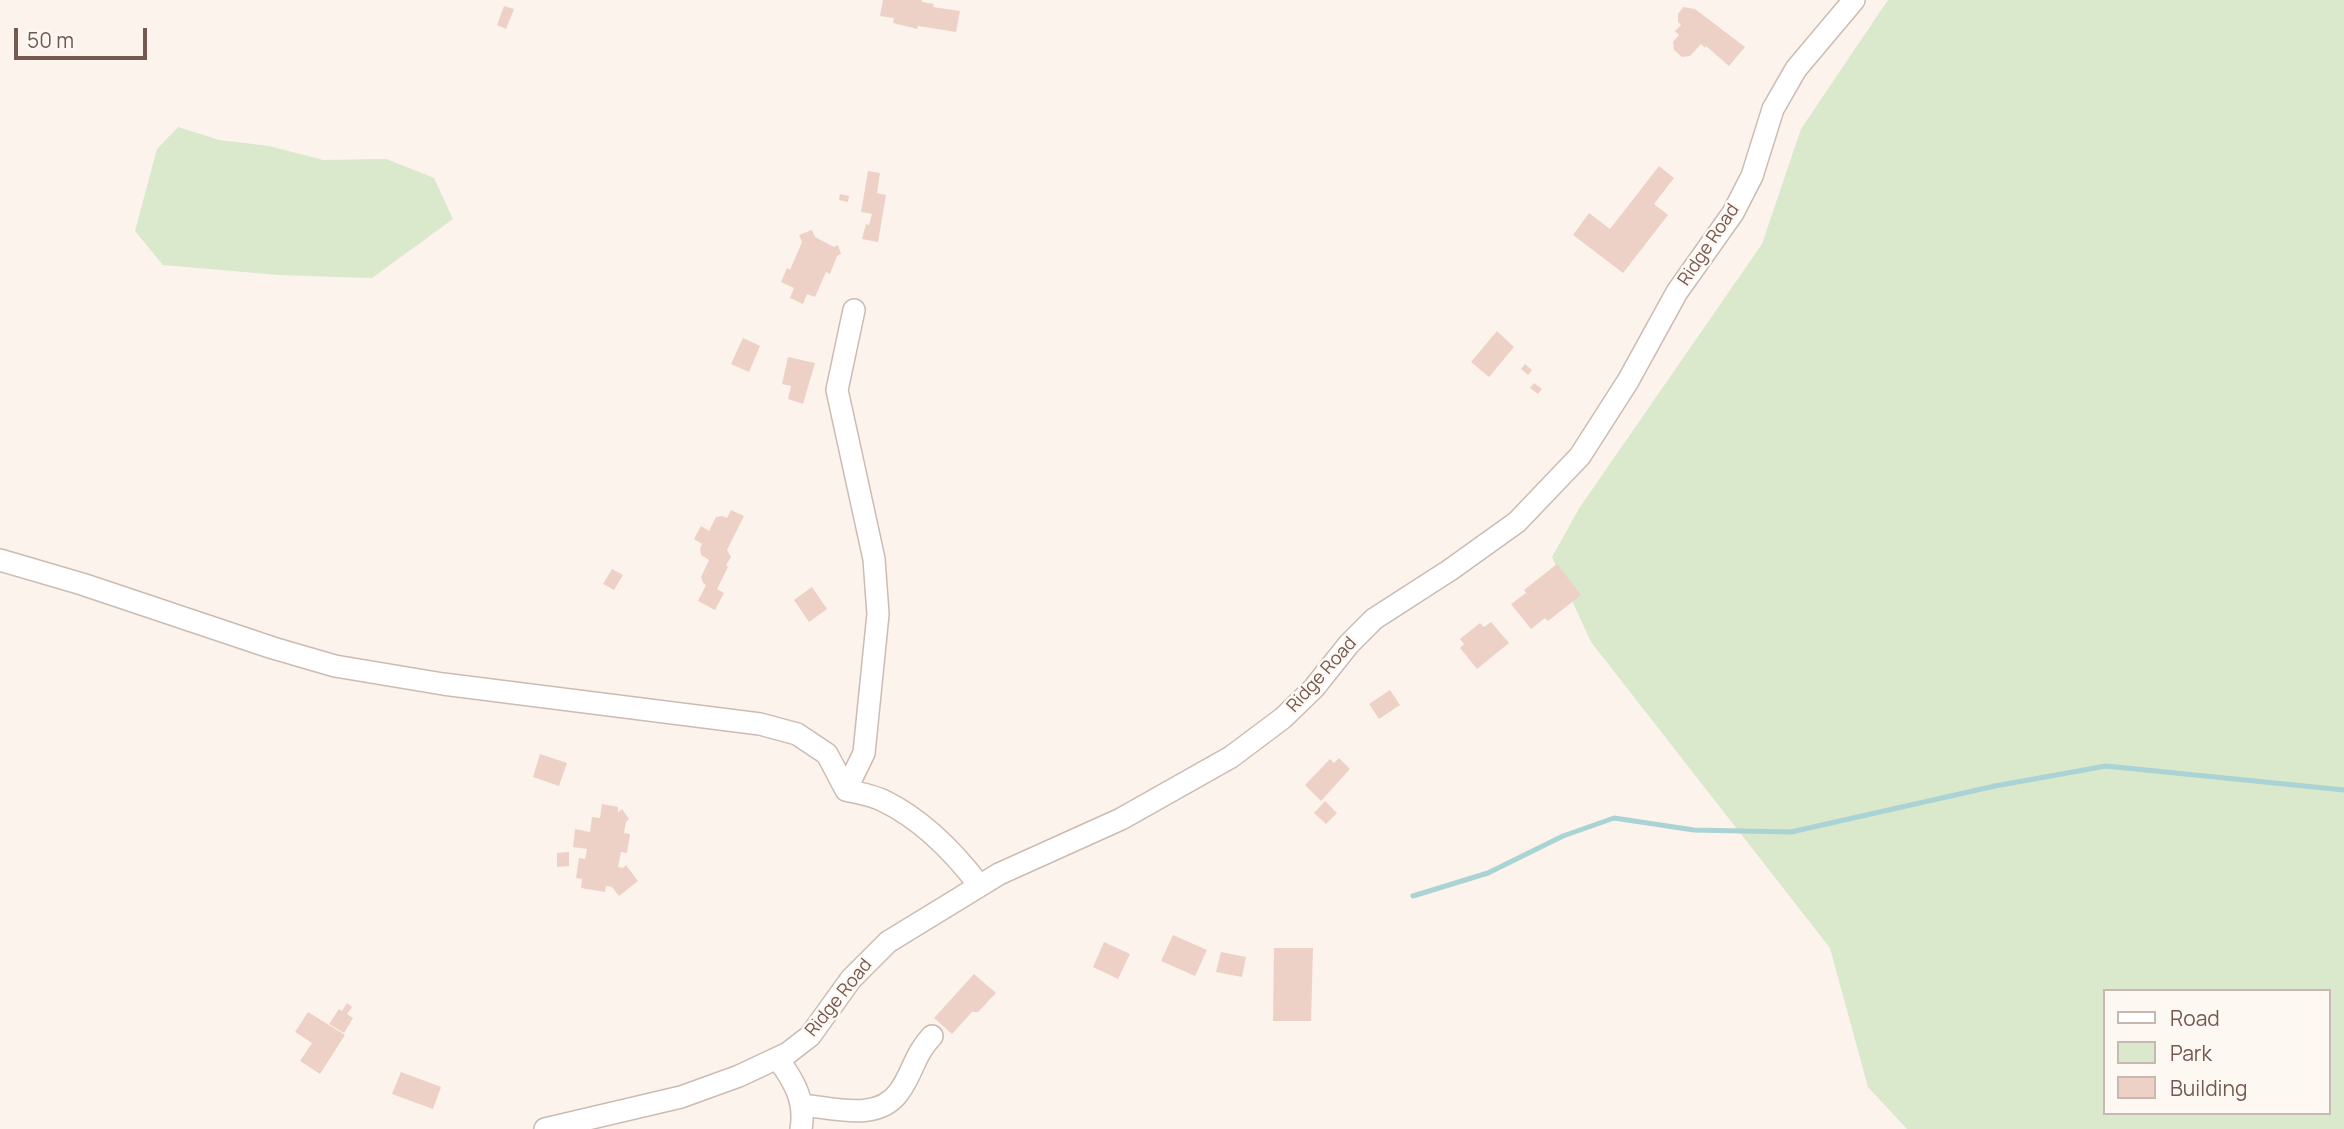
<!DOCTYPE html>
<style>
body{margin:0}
#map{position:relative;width:2344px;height:1129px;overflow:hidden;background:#fbf3ec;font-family:Manrope,sans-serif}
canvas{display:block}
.legend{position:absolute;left:2103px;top:989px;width:228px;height:126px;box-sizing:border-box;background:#fef8f2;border:2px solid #c7b8b2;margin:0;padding:9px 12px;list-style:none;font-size:21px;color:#745951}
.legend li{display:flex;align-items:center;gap:14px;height:35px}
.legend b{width:35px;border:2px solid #c7b8b2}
.scale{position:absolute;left:14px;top:28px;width:133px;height:32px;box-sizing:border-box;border:4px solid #745951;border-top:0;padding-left:9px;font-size:21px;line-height:24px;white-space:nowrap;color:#745951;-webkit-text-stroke:5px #fef8f2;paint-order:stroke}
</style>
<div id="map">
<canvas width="2344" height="1129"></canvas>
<ul class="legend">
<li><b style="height:9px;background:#fff"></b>Road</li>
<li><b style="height:19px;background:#dae8cb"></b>Park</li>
<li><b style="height:19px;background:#eed1c6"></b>Building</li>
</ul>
<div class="scale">50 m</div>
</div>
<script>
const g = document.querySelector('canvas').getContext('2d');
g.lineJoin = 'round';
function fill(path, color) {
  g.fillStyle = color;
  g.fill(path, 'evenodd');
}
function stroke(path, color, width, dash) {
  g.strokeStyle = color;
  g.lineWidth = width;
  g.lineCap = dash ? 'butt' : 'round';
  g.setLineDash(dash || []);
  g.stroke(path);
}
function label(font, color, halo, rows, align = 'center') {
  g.font = font + ' Manrope,sans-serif';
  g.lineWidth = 5;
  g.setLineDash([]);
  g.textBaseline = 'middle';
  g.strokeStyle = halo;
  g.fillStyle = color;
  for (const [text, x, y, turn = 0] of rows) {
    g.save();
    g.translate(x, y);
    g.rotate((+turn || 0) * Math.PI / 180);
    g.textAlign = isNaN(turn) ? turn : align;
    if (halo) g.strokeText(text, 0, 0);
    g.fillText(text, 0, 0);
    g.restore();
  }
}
fill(new Path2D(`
 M1888,0H2344V1129H1907L1868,1087L1830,948L1591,642L1552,557L1580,507L1762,244L1801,129ZM2104,991H2328V1113H2104Z
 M178,127L219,140L269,146L323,160L386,159L434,178L453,219L372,278L279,275L163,265L135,231L157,149Z`), '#dae8cb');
stroke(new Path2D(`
 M1413,896L1488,873L1563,836L1614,818L1694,830L1791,832L1995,786L2106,766L2344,790`), '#a9d3d4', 5);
fill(new Path2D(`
 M883,0H922V2L934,4L933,7L960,11L956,32L918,26L917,29L893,23L894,18L880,16Z
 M504,6L514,9L506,29L497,25Z
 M1683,7L1695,9L1745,47L1729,66L1706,46L1705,48L1701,44L1690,56L1682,57L1674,50L1673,42L1679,35L1675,31L1681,25L1678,22V14Z
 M1659,166L1674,178L1654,204L1668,215L1623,273L1573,235L1589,213L1610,229Z
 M868,171L880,173L877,193L886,195L878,242L862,239L866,224L869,225L872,214L861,212Z
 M840,194L849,196L848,202L839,200Z
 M812,230L815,237L834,247L838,245L841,254L837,256L830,274L826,272L815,297L807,294L803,304L790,298L794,288L781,282L787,268L790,270L802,242L799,235Z
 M1497,331L1514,347L1489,377L1471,362Z
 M743,338L760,346L749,372L731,364Z
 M788,357L815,363L803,404L788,399L791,386L782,384Z
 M1525,364L1532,370L1528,375L1521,369Z
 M1534,383L1542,389L1538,394L1530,388Z
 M731,510L744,516L727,550L731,557L726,565L728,567L717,589L724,593L715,610L698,601L706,585L703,583L701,577L709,560L701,555L700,549L702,544L694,539L701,526L709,531L716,517L722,516L727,518Z
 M1557,564L1581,595L1548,621L1545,618L1531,629L1511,604L1526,593L1524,590Z
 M612,569L623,575L614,590L603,584Z
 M812,587L827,609L809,622L794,600Z
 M1491,622L1509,643L1477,669L1460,648L1464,644L1460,639L1480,623L1484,627Z
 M1390,690L1400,705L1379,719L1369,704Z
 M540,754L567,763L559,786L533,777Z
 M1339,758L1350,769L1321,801L1305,785L1330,759L1334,763Z
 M1325,801L1337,813L1326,824L1314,813Z
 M602,804L618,807V812L622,809L629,819L626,822L624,833L630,834L627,853L621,852L618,867L623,868L626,865L638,881L619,896L612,887L606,886L605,892L581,888L582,879L576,878L579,858L585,859L587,849L573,847L575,829L590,832L592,817L600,818Z
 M569,852V866L557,867V853Z
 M1173,935L1207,950L1195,976L1161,961Z
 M1104,942L1130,954L1118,979L1093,967Z
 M1274,948H1313L1311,1021H1273Z
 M1221,952L1246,957L1242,977L1216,972Z
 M974,974L996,993L978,1012H972L952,1034L934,1018Z
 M347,1003L352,1007L347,1014L353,1018L344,1033L329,1024L339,1009L342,1011Z
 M308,1012L345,1035L320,1074L300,1061L312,1043L295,1032Z
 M401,1072L441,1087L433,1109L392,1094Z`), '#eed1c6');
const minor = new Path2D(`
 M0,560L82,584L273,648L335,666L443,684L760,724L797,734L827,754L846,790
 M846,790L864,753L878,614L874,559L837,390L854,310
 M846,790C858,793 872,795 884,801C923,820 953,851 979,885
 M778,1059C794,1081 806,1101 801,1129
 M802,1105C834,1108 878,1122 899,1092C913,1073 914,1055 932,1036
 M545,1129L681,1097L739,1076L788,1053L810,1036L851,979L888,942L999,874L1121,819L1231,757L1283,718L1314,688L1349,644L1374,619L1450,570L1517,522L1580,456L1628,381L1677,292L1733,213L1752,176L1773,109L1796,69L1854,0`);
stroke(minor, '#ccbbb2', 24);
stroke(minor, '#fff', 21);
label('18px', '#745951', '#fef8f2', [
 ["Ridge Road",1709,245,-56],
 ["Ridge Road",1322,675,-48],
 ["Ridge Road",839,998,-51]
]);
</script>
